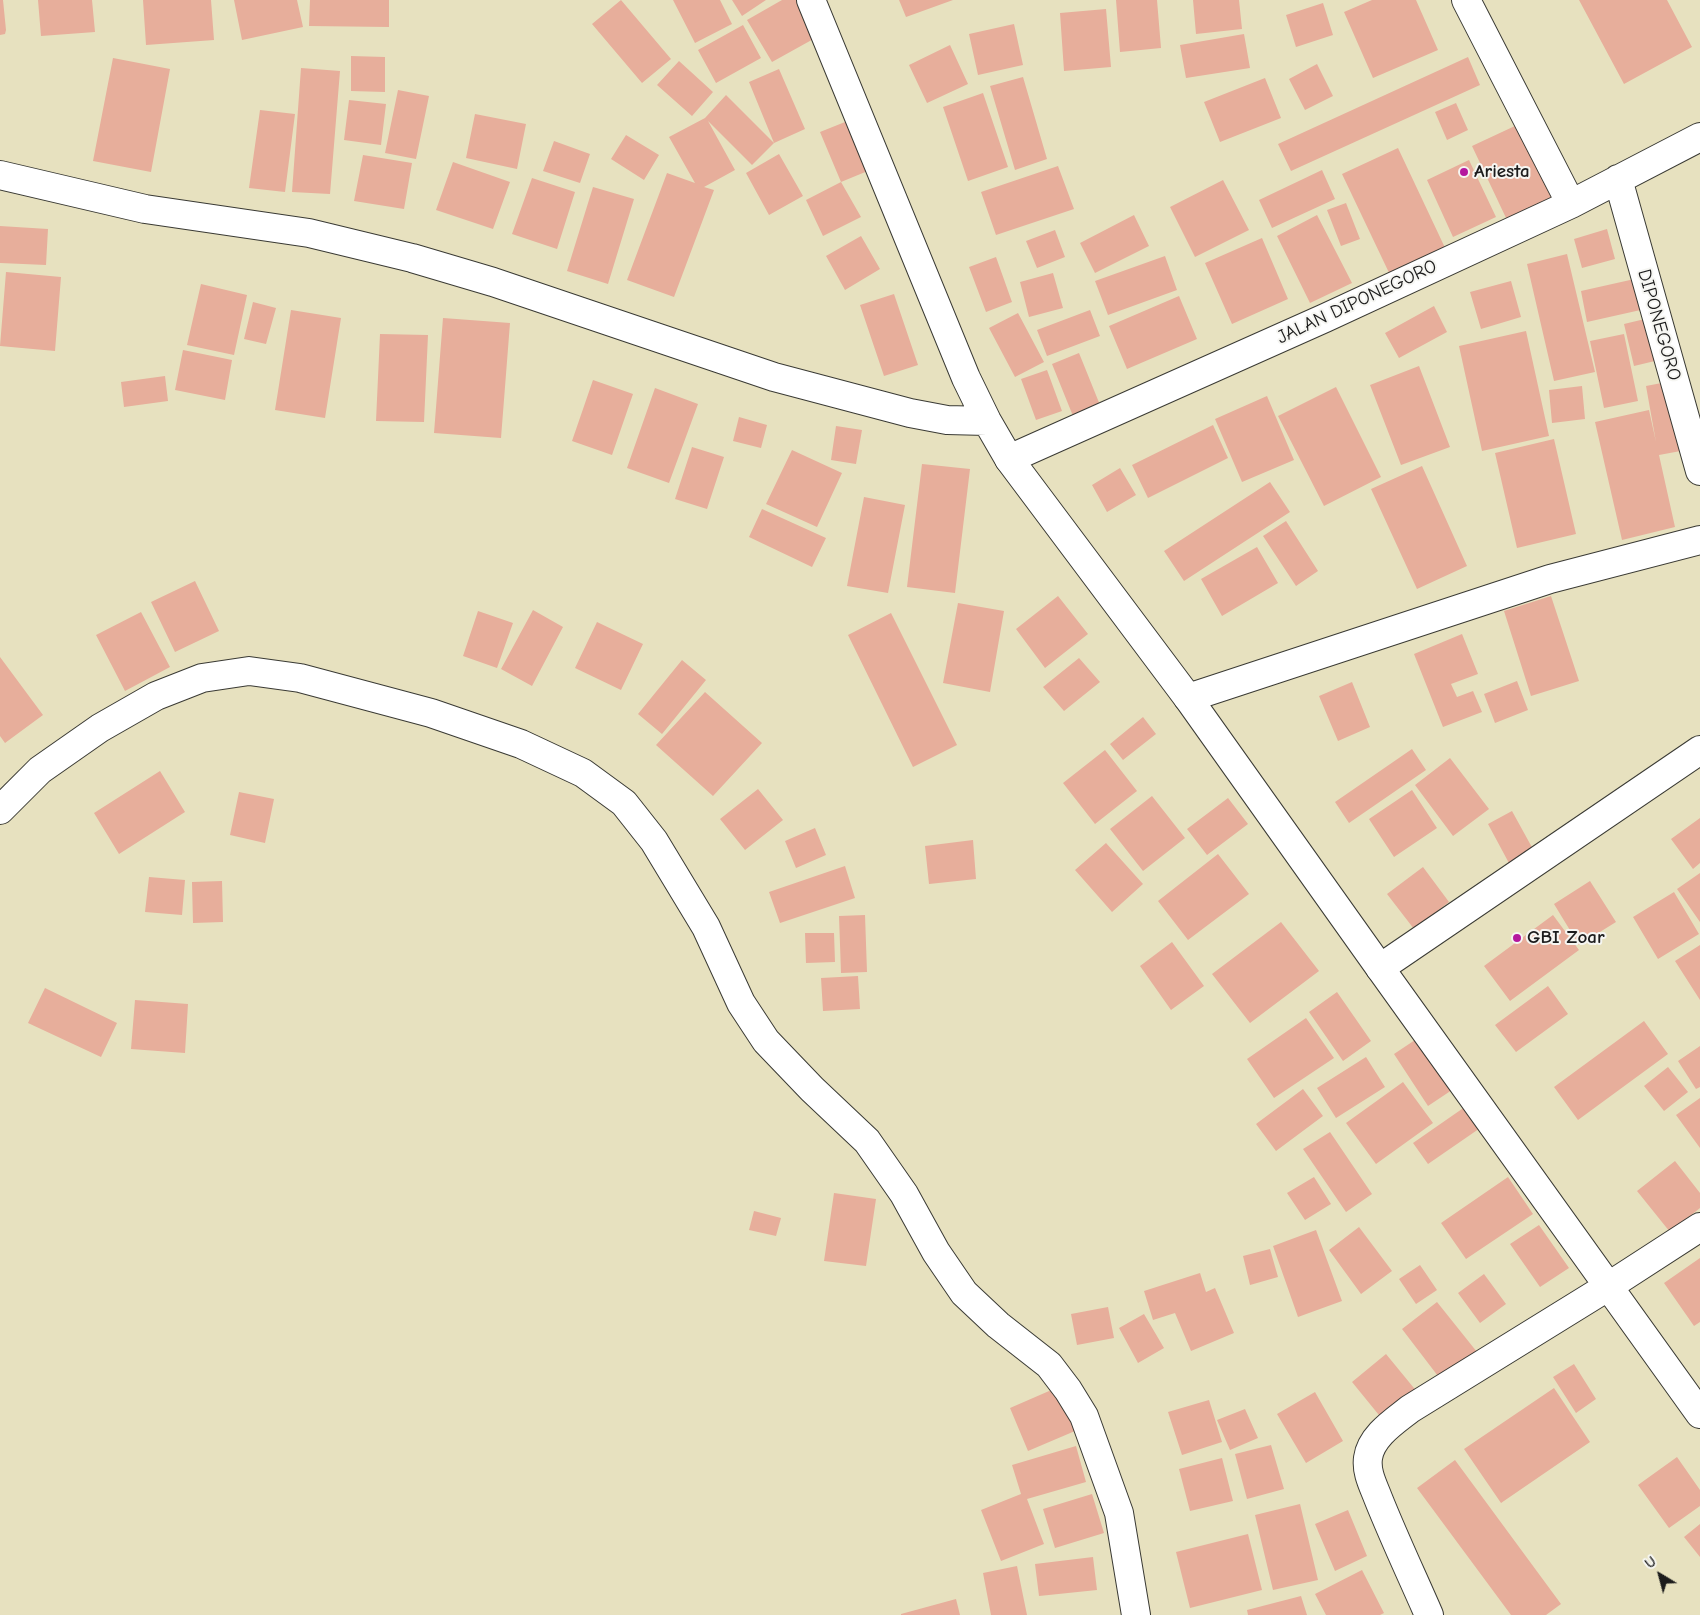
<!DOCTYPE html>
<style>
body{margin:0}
#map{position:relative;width:1700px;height:1615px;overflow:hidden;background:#e7e1bf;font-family:"Comic Neue",sans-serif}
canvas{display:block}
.north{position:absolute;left:1635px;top:1550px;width:50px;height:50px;-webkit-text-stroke:4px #f6f6f2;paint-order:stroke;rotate:323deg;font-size:14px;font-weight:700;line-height:20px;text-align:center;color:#1c1c1c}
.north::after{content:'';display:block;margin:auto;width:18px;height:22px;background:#1c1c1c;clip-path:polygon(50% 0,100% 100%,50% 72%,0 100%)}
</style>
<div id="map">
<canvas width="1700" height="1615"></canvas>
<div class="north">U</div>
</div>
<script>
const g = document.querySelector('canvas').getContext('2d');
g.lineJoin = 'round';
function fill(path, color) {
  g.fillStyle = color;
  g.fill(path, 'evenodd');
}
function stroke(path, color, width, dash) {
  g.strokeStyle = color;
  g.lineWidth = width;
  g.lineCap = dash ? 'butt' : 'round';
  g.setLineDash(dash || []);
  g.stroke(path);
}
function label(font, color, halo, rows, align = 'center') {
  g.font = font + ' "Comic Neue",sans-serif';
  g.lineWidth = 4;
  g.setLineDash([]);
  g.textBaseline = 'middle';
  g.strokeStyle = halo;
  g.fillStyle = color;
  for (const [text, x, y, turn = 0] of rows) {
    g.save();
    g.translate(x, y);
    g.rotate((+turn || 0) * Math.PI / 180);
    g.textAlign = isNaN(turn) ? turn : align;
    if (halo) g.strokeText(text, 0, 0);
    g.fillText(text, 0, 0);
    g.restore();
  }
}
fill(new Path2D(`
 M0,0H3L6,30L5,34L0,35Z
 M38,0H92L95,32L41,36Z
 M143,0H211L214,40L146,45Z
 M234,0H297L303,27L242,40Z
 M310,0H389V27L309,26Z
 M621,0L671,59L642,83L592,24Z
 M673,0H720L732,24L695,43Z
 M732,0H766L742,16Z
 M782,0H796L817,37L772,62L747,20Z
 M899,0H953L906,17Z
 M1116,0H1157L1161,48L1120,52Z
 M1193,0H1239L1242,29L1196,34Z
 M1372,0H1416L1438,50L1373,78L1344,12Z
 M1579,0H1667L1692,47L1624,84Z
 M1323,3L1333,35L1296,47L1286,15Z
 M1106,9L1111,67L1064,71L1060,13Z
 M1014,24L1023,65L978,75L969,34Z
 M743,25L761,58L716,83L698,50Z
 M1244,34L1250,68L1186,78L1180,45Z
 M950,45L968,84L927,103L909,65Z
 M351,56L385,57V92L351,91Z
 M1468,57L1480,85L1291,171L1278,144Z
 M113,58L170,69L151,172L93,161Z
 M679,61L713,92L692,116L657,85Z
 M1317,64L1333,96L1305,110L1289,79Z
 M301,68L340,71L330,194L292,192Z
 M779,69L805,129L774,143L749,82Z
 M1023,77L1047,159L1015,170L990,86Z
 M1265,78L1281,118L1220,142L1204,102Z
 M398,90L429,96L416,159L385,153Z
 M983,93L1008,167L968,181L943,107Z
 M726,95L774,143L752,165L708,121L735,170L704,187L714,190L674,297L627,280L667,173L695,183L669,137L705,118Z
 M349,100L386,104L381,145L344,140Z
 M1456,103L1468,130L1447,140L1435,112Z
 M260,110L295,114L285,192L249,188Z
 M475,114L526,124L517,169L466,158Z
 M855,118L875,168L841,182L820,132Z
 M1517,125L1552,199L1507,220L1472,146Z
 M626,135L659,155L644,180L611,159Z
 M554,141L590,154L580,183L543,171Z
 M1398,148L1447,252L1392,279L1342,174Z
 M779,154L803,196L769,215L746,173Z
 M363,155L412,163L404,209L354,201Z
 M1469,160L1496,217L1453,237L1427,180Z
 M453,162L510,182L493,229L436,210Z
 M1058,166L1074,209L996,235L981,192Z
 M1322,170L1335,199L1272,228L1259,200Z
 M532,178L575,192L557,249L512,234Z
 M1223,180L1249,230L1195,257L1170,207Z
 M841,182L861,217L823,236L806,200Z
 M593,187L634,199L608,284L567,271Z
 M1346,203L1360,239L1341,246L1327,210Z
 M1134,215L1149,246L1095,273L1080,243Z
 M1317,215L1352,283L1310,303L1277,236Z
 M0,226L48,229L46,265L0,263Z
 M1607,229L1615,259L1582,268L1574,239Z
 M1055,230L1065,257L1037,268L1026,241Z
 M861,236L880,269L845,290L826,256Z
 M1262,238L1288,299L1232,324L1205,263Z
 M1567,254L1595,372L1554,381L1527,264Z
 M1165,256L1177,290L1108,315L1095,281Z
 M996,257L1012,302L986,312L969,267Z
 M6,272L61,277L55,351L0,346Z
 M1053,273L1063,308L1029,317L1020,282Z
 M1639,278L1645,309L1587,322L1581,291Z
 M1511,281L1521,317L1481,329L1470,292Z
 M201,284L247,295L234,355L187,345Z
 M894,294L918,365L884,376L860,305Z
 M1179,296L1197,339L1127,369L1109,326Z
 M253,302L276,308L266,344L244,339Z
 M1434,306L1447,332L1399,358L1385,333Z
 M291,310L341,318L325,418L275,410Z
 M1090,310L1100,336L1047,356L1037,330Z
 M1018,313L1044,362L1015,377L989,328Z
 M443,318L510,323L501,438L434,433Z
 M1649,318L1659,360L1634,366L1624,324Z
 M1526,331L1549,436L1482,451L1459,346Z
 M380,334L428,335L424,422L376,421Z
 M1624,334L1638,401L1604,408L1590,341Z
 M183,350L232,360L225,400L175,390Z
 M1079,353L1100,405L1073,416L1052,364Z
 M1419,366L1450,447L1401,465L1370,385Z
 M1047,370L1062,411L1036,420L1021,379Z
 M165,376L168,401L124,407L121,382Z
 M593,380L633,394L612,455L572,441Z
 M1672,381L1686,450L1659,455L1675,527L1622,540L1595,422L1649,410L1656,442L1646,386Z
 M1582,386L1585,419L1552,423L1549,390Z
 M1336,387L1381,477L1324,506L1278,416Z
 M655,388L698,404L669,483L627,468Z
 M1267,396L1294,460L1242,482L1215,419Z
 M739,417L767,425L761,448L733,441Z
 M1213,425L1228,458L1148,498L1132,465Z
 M836,426L862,430L856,464L831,460Z
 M1554,439L1576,534L1517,548L1495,453Z
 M692,447L724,457L707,509L675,499Z
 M792,450L842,473L817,527L766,504Z
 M922,464L970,469L955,593L907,587Z
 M1422,466L1467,566L1417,589L1371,489Z
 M1120,468L1136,495L1107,512L1092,485Z
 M1270,482L1290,512L1184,581L1164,551Z
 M864,497L905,505L888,593L847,586Z
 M762,509L826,538L812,567L749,537Z
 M1286,521L1318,571L1296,586L1263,536Z
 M1257,547L1278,583L1222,616L1201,579Z
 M195,581L219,631L175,652L151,602Z
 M1058,596L1088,634L1045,668L1016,629Z
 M1551,596L1579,681L1531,696L1504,611Z
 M958,603L1004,611L990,692L943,683Z
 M533,610L563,627L532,686L501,669Z
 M478,611L513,623L497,668L463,656Z
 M141,612L170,667L125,691L96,635Z
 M891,613L957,745L913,767L848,635Z
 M597,622L643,644L621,690L575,668Z
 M1462,634L1478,674L1451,684L1457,697L1473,691L1482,712L1443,727L1414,654Z
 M0,657L43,715L5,743L0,736Z
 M1079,658L1100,682L1064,711L1043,687Z
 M682,660L706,680L662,734L638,714Z
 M1517,681L1528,710L1495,723L1484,694Z
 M1352,682L1370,727L1338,741L1319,696Z
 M705,692L762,743L713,796L656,745Z
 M1143,717L1156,734L1123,760L1110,744Z
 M1412,749L1426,770L1349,823L1335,802Z
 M1105,750L1137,791L1095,824L1063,783Z
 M1450,758L1489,809L1453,836L1415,785Z
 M160,771L185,812L119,854L94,813Z
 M758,789L783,820L745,850L720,819Z
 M1412,790L1437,828L1394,857L1369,819Z
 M239,792L274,799L265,843L230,835Z
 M1152,796L1185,838L1143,871L1110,829Z
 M1228,798L1248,824L1207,855L1187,829Z
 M1512,811L1534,851L1510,865L1488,824Z
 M1700,818V863L1693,869L1671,839Z
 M815,828L826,855L796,868L785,841Z
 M973,840L976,879L929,884L925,846Z
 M1106,843L1143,884L1112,912L1075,870Z
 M1218,854L1249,894L1188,940L1158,901Z
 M845,866L855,898L780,923L769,892Z
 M1423,867L1449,902L1414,929L1387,894Z
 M1700,873V922L1677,889Z
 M149,877L185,880L182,915L145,912Z
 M222,881L223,922L193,923L192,882Z
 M1590,881L1616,922L1579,945L1554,904Z
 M1674,892L1699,934L1658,959L1633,917Z
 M865,915L867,972L841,973L839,916Z
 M1553,915L1579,950L1510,1001L1484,966Z
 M1281,922L1319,971L1250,1023L1212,974Z
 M805,933H834L835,962L806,963Z
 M1172,942L1204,986L1171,1010L1140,966Z
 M1700,945V1000L1675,961Z
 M858,976L860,1009L823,1011L821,978Z
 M1548,986L1568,1014L1516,1052L1495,1025Z
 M45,988L117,1023L101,1057L28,1023Z
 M1337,992L1371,1041L1343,1061L1309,1012Z
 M135,1000L188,1004L185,1053L131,1049Z
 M1306,1018L1334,1058L1274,1098L1247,1059Z
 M1644,1021L1668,1054L1578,1120L1554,1087Z
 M1424,1034L1458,1086L1428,1106L1394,1054Z
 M1700,1046V1087L1696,1089L1678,1061Z
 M1366,1057L1385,1087L1336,1118L1317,1088Z
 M1668,1067L1688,1092L1664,1111L1644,1086Z
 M1403,1082L1433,1123L1376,1164L1346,1123Z
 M1303,1089L1323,1116L1276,1151L1256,1124Z
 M1700,1098V1148L1676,1115Z
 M1472,1102L1486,1124L1428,1164L1413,1143Z
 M1330,1132L1372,1194L1346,1212L1303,1149Z
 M1675,1161L1700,1193V1208L1670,1232L1637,1191Z
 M1314,1177L1331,1204L1305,1220L1287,1193Z
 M1508,1177L1533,1214L1466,1259L1441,1223Z
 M834,1193L876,1199L866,1266L824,1261Z
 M754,1211L781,1218L776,1236L749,1230Z
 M1539,1225L1569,1268L1540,1287L1510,1244Z
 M1359,1227L1392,1271L1361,1294L1329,1250Z
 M1316,1230L1342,1301L1298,1317L1273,1246Z
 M1270,1249L1278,1277L1250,1285L1243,1256Z
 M1700,1258V1322L1694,1326L1664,1283Z
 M1420,1265L1437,1290L1416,1304L1399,1279Z
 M1200,1273L1206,1292L1215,1288L1234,1333L1191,1351L1175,1313L1153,1320L1144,1291Z
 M1484,1274L1506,1304L1480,1323L1458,1293Z
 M1437,1302L1477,1352L1441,1380L1402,1329Z
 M1108,1307L1114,1338L1077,1345L1071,1314Z
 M1144,1314L1164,1348L1138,1363L1119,1328Z
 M1386,1354L1418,1393L1383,1420L1352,1382Z
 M1574,1364L1596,1399L1576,1413L1553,1377Z
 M1056,1388L1075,1431L1028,1451L1010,1408Z
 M1554,1388L1590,1442L1501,1503L1464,1449Z
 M1315,1392L1343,1441L1306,1463L1277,1414Z
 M1209,1400L1222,1442L1182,1455L1168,1412Z
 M1245,1409L1258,1438L1230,1450L1217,1420Z
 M1271,1445L1284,1489L1247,1499L1235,1454Z
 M1076,1446L1086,1482L1027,1499L1044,1544L1001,1561L981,1510L1021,1494L1012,1465Z
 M1677,1457L1700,1490V1506L1669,1528L1638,1485Z
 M1222,1458L1233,1501L1190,1511L1179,1469Z
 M1455,1460L1561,1604L1546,1615H1511L1417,1488Z
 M1092,1494L1104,1533L1055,1548L1043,1509Z
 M1300,1504L1318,1580L1273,1590L1255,1515Z
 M1348,1510L1367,1556L1335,1571L1315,1524Z
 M1700,1524V1557L1684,1537Z
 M1248,1534L1262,1590L1190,1608L1176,1552Z
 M1093,1557L1097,1590L1039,1596L1035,1564Z
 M1017,1566L1027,1615H991L983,1573Z
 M1362,1570L1384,1613L1380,1615H1326L1315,1594Z
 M1301,1596L1307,1615H1248L1247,1610Z
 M956,1599L960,1615H901V1614Z`), '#e7ae9b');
const minor = new Path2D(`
 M1466,0L1571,204
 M1618,179L1700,471
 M1009,459L1325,318L1571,204L1700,137
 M1188,698L1550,579L1700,540
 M0,810L40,770L100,728L156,696L202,678L249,671L300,678L431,713L521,744L583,773L624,803L654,841L706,927L741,1003L766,1041L812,1089L867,1141L904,1194L936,1252L964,1293L998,1325L1049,1365L1068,1390L1084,1416L1119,1513L1136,1615
 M1380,968L1700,750`);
const tertiary = new Path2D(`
 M811,0L966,378L987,421L1009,459L1188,698L1380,968L1700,1414
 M0,175L145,209L309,233L412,258L493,282L774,377L910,413L947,420L987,421
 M1429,1615C1412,1576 1394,1538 1378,1498C1373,1485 1366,1472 1368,1458C1371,1436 1395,1421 1410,1409L1609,1286L1700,1227`);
stroke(minor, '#3a3a34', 30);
stroke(tertiary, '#3a3a34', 30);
stroke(minor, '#fff', 28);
stroke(tertiary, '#fff', 28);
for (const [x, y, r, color] of [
 [1464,172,5,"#b5179e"],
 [1517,938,5,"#b5179e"]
]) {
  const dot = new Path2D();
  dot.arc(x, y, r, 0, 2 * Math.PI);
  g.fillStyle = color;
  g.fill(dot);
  stroke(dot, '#f6f6f2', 2);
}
label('bold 19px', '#1c1c1c', '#f6f6f2', [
 ["Ariesta",1474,172],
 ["GBI Zoar",1527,938]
], 'left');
label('19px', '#1c1c1c', '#f6f6f2', [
 ["JALAN DIPONEGORO",1357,302,-25],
 ["DIPONEGORO",1659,325,74]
]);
</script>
